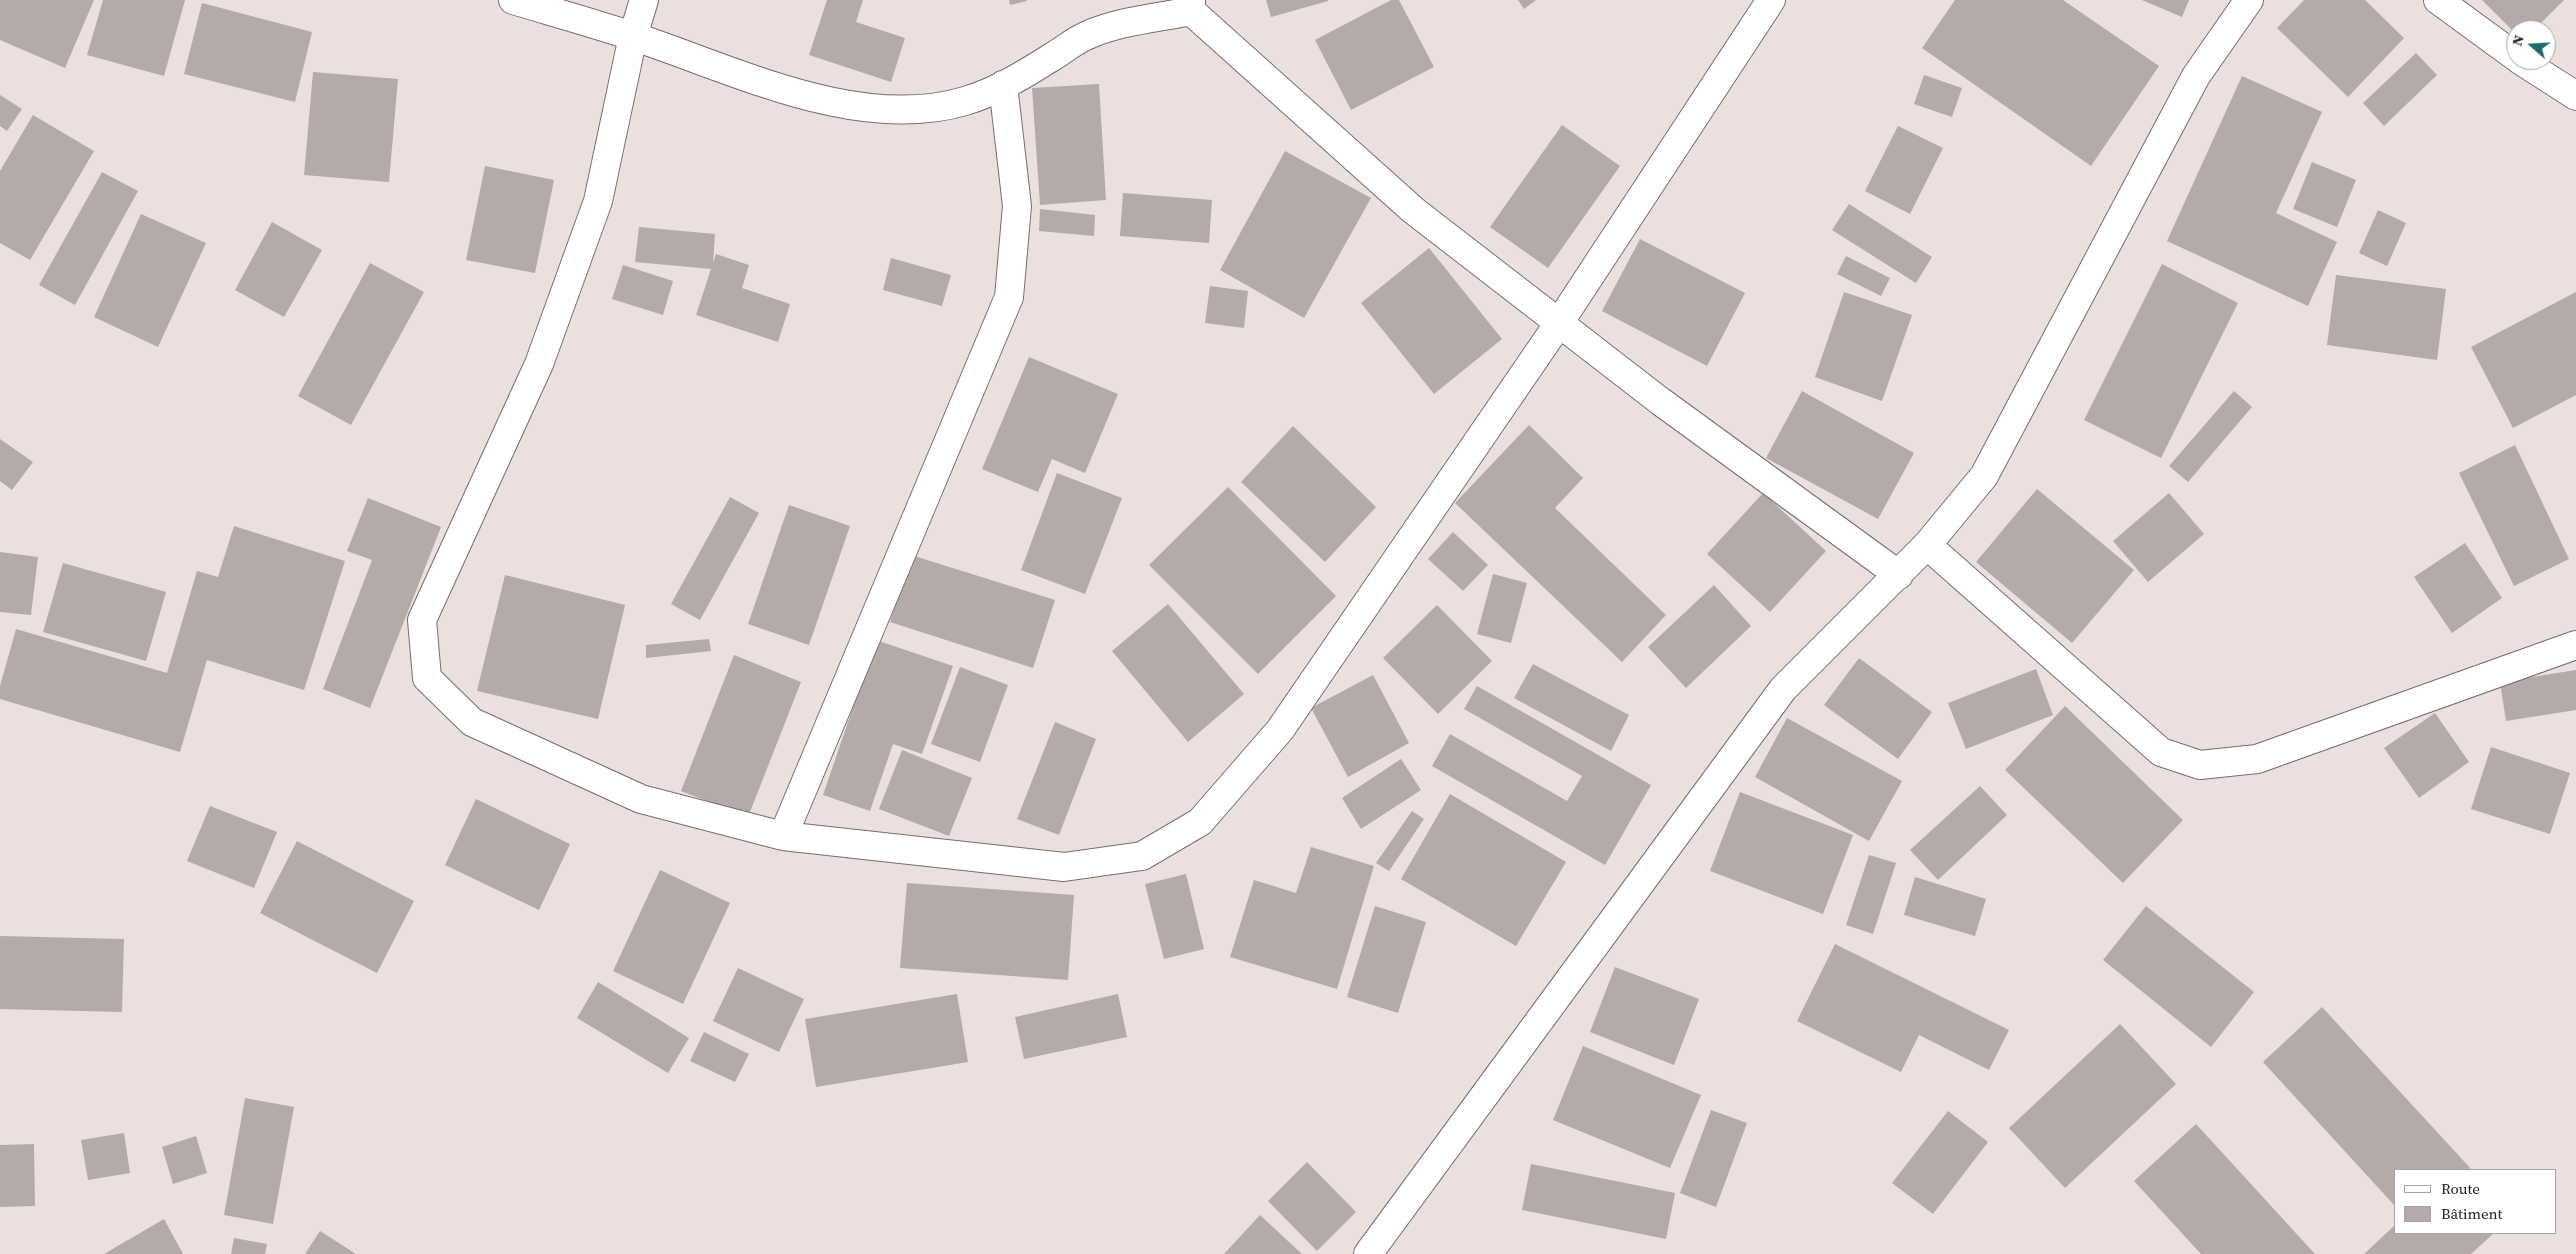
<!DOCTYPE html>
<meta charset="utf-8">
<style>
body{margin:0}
#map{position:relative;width:2576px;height:1254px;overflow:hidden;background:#ebe0de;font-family:"Source Serif 4",serif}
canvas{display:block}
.legend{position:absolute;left:2394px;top:1169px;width:162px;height:65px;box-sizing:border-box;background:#fff;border:1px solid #a5a3a3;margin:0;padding:6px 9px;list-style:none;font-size:15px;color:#1e1a19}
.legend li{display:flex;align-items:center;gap:10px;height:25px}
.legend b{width:25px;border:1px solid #a5a3a3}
.north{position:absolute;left:2506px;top:20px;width:50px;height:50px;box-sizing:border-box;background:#fff;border:1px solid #a5a3a3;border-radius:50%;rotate:289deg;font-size:14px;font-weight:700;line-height:20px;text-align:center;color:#1e1a19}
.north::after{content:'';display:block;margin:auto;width:18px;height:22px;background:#1e6b6c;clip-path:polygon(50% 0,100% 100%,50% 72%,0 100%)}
</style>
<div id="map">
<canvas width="2576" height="1254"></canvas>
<ul class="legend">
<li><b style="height:6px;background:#fff"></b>Route</li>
<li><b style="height:14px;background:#b4aaa7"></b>Bâtiment</li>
</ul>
<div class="north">N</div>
</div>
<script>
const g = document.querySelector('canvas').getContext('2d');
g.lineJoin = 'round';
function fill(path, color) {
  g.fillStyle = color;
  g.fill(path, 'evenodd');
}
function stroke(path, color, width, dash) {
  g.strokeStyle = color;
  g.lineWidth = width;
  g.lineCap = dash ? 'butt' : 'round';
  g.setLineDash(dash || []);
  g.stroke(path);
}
fill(new Path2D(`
 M0,0H94L65,68L0,40Z
 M103,0H185L164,76L87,55Z
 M827,0H863L856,22L905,38L891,82L809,55Z
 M1009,0H1026L1027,1L1010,5Z
 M1266,0H1328V1L1271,17Z
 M1391,0H1399L1434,67L1351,110L1315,40Z
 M1518,0H1536L1524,9Z
 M1955,0H2063L2159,66L2091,166L1922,48Z
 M2142,0H2189L2182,17Z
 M2304,0H2365L2404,38L2348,97L2277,28Z
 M2482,0H2564L2534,30H2516V34Z
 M202,3L312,32L295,102L184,74Z
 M2416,53L2437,75L2384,126L2363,103Z
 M313,72L398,79L389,182L304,175Z
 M1924,75L1962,88L1952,117L1914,104Z
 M2242,76L2322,112L2276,213L2337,242L2308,306L2167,241Z
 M1099,84L1106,200L1040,205L1032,88Z
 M0,95L22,109L7,131L0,126Z
 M33,115L94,151L30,260L0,243V171Z
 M1562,125L1620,166L1548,268L1490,227Z
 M1898,126L1943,148L1910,214L1865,191Z
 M1285,151L1371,198L1304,318L1220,270Z
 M2312,162L2356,180L2337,227L2293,209Z
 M485,166L554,180L535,273L466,260Z
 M102,172L138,191L75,305L39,285Z
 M1123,193L1212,200L1209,243L1120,236Z
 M1849,204L1932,257L1916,283L1832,230Z
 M1040,209L1095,215L1094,236L1039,231Z
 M2378,210L2406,223L2387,266L2359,253Z
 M141,214L206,243L158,347L94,317Z
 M272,222L322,250L284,317L235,290Z
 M639,227L715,234L713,263L716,254L749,265L742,288L790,304L778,342L696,315L711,269L635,262Z
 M1640,239L1745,293L1707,366L1602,311Z
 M1429,248L1502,339L1434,394L1361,303Z
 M1846,256L1890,278L1881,296L1837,274Z
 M891,258L951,275L942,306L883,290Z
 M370,263L424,292L351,425L298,396Z
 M2162,264L2238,303L2161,458L2084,420Z
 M623,265L673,281L663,315L612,299Z
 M2336,275L2446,289L2437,360L2327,345Z
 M1210,286L1248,291L1244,328L1205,323Z
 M1844,292L1912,315L1882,401L1815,377Z
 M2576,292V395L2513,428L2471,347Z
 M1029,357L1118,394L1085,473L1052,459L1038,492L982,469Z
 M1802,391L1914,453L1878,519L1766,458Z
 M2234,391L2252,407L2188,482L2169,466Z
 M1529,425L1583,478L1555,508L1666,615L1622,662L1455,503Z
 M1293,426L1376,507L1325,562L1241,482Z
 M0,439L33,462L12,490L0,481Z
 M2515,445L2569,559L2514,586L2459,473Z
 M1057,473L1122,498L1085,594L1021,570Z
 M1228,487L1336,596L1258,674L1149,565Z
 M2037,489L2134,570L2072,643L1976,562Z
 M1763,493L1826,551L1770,612L1707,554Z
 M2169,493L2204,534L2148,582L2113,541Z
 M730,497L759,513L700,620L671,604Z
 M368,498L441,527L370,708L323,689L372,560L347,551Z
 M789,505L850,526L809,645L748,624Z
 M234,526L345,561L304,690L207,660L180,752L0,699V686L16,629L167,673L197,571L218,577Z
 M1453,532L1488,565L1463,591L1428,559Z
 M2465,543L2502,598L2452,633L2414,577Z
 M0,552L38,557L31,615L0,612Z
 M911,555L1055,600L1033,668L890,622Z
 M63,563L166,592L146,661L43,632Z
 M1493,574L1527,583L1511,643L1477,634Z
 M505,575L625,605L598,719L477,691Z
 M1714,585L1751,626L1686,688L1648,647Z
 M1168,604L1244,694L1188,742L1112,651Z
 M1437,605L1492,661L1438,714L1383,658Z
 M709,639L711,651L646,658V645Z
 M876,640L953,666L922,754L893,744L870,811L823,795Z
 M734,655L801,682L748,817L681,791Z
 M1859,658L1932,712L1898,759L1824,705Z
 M1533,664L1629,715L1611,751L1514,698Z
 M960,667L1008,685L980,762L931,744Z
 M2036,669L2053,715L1966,749L1948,703Z
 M2576,670V710L2506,721L2500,682Z
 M1373,675L1409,743L1348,777L1311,708Z
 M1477,686L1651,785L1605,865L1432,766L1450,734L1567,801L1582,776L1464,709Z
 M2065,706L2183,820L2123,883L2005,770Z
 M2435,713L2469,762L2419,798L2384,748Z
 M1787,718L1902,781L1869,841L1755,777Z
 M1055,722L1096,739L1059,835L1017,819Z
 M2491,747L2570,773L2550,834L2471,809Z
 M902,750L972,778L949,836L879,809Z
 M1401,759L1421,790L1361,829L1342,798Z
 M1980,786L2007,815L1938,880L1910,850Z
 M1740,792L1853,835L1823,914L1710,871Z
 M1450,794L1566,862L1516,946L1401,879Z
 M476,799L570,844L539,910L445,865Z
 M210,806L277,832L254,888L187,861Z
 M1412,811L1424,819L1389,871L1376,863Z
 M297,841L414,901L377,973L260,913Z
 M1311,847L1374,866L1337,989L1230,957L1254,880L1296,893Z
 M1869,855L1896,863L1873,934L1846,925Z
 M660,870L730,903L683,1004L613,971Z
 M1186,874L1204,949L1164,959L1145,884Z
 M1915,877L1986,899L1975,936L1904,915Z
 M907,883L1074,895L1068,980L900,968Z
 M1375,906L1426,922L1398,1013L1347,997Z
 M2146,906L2254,992L2211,1047L2103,960Z
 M0,936L124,939L122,1012L0,1009Z
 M1835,944L2009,1030L1989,1070L1919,1035L1901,1072L1797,1021Z
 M1615,967L1699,999L1674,1065L1590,1032Z
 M738,968L804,999L779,1052L713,1021Z
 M598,982L689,1038L668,1073L577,1018Z
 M957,994L968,1062L816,1087L805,1019Z
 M1118,994L1127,1037L1024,1059L1015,1017Z
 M2322,1007L2472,1170H2395V1206L2263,1062Z
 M2120,1024L2176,1084L2065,1188L2009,1128Z
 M704,1032L749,1054L735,1082L690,1061Z
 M1583,1046L1701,1095L1670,1168L1553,1120Z
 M245,1098L294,1107L273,1224L224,1215Z
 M1711,1110L1747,1123L1716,1207L1680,1193Z
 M1948,1111L1988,1142L1933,1214L1892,1183Z
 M2196,1124L2315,1254H2201L2134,1181Z
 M124,1133L130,1173L88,1180L81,1140Z
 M196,1136L207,1173L173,1184L162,1147Z
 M34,1144L35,1206L0,1207V1145Z
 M1307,1162L1356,1212L1317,1251L1268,1201Z
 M1531,1164L1675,1193L1666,1239L1522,1210Z
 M1260,1215L1302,1254H1224Z
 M164,1219L183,1254H104Z
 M2395,1225V1233H2494L2471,1254H2364Z
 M320,1231L356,1254H305Z
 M234,1238L267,1244L265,1254H231Z`), '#b4aaa7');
const minor = new Path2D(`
 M513,0C553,12 593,23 632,36C733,69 858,133 965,101C996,92 1025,74 1052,57C1064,50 1075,40 1088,35C1119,21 1157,18 1191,11
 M644,0L633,36L598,201L539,364L422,620L427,678L472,722L641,799L783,836L1064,867L1142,856L1200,822L1280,730L1559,323L1771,0
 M1191,0V11L1413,210L1660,401L1899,575
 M2438,0L2516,57
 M2520,60L2576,96
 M1927,545L2161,752L2200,765L2257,759L2576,645
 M783,836L1009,297L1017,206L1003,85
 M1368,1254L1783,689L1927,545L1984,476L2196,76L2249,0`);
stroke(minor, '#776d6b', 30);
stroke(minor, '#fff', 28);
</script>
